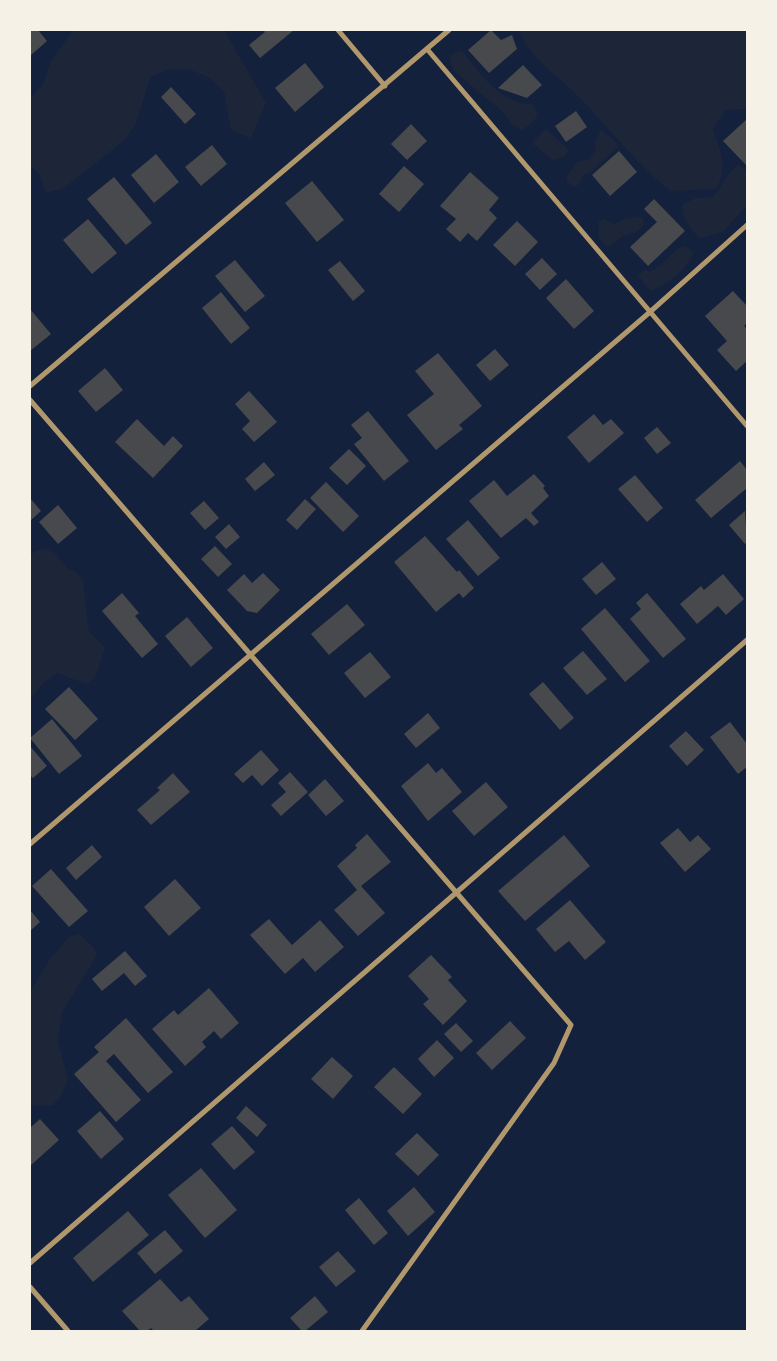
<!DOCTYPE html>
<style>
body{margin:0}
#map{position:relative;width:777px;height:1361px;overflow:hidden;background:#14213d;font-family:Karla,sans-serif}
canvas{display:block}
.frame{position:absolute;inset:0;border:31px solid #f6f1e7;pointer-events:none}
</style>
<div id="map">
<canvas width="777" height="1361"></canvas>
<div class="frame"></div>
</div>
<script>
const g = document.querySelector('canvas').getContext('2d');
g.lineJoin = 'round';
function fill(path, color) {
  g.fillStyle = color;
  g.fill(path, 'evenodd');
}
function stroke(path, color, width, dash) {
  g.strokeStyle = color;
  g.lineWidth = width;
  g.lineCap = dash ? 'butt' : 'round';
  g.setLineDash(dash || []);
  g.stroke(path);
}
fill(new Path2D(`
 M73,30H224L266,103L251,138L231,130L224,91L208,77L188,69L168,70L150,77L136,123L126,139L64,188L46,193L39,174L30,165V99L44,83L50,63Z
 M518,30H747V109L726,110L713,129C720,152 729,168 716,189L670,191C637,164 611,131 582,100C558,75 534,63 518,30Z
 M462,51C480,73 500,104 532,104L538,115L531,124L521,130L513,125L504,113L455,72L450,62L451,56L455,52Z
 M546,129L566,147L568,151L564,157L553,160L533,144V141Z
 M601,130L616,142L618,147L591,172L584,174L578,185L573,187L567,181V176L577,162L589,159L596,149L595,142Z
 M738,164L747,171V205L723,232L701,238C692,233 680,215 683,204L696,198L713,197C723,186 727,173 738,164Z
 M642,217L645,223C634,238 633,230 621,237C616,240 613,245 607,247L599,238V221L604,219L614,225L623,219Z
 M683,246L694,252C686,270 669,284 650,291L638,275L646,269L649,272C662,268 670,252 683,246Z
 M45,549L55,553L67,568L77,573L83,581L89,632L105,647L95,678L86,684L58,673L42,684L30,700V556L35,551Z
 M79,934L93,947L97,955L62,1012L58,1041L68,1079L61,1096L53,1105L43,1106L30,1105V992L50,959L69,937Z`), '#1d2539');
fill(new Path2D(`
 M30,30H38L47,41L30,56Z
 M263,30H294L260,58L249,45L265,32Z
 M491,30L501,40L512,35L517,49L489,73L468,50Z
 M305,63L324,87L295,112L275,88Z
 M523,65L542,85L527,98L498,88Z
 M171,87L196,114L185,124L161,97Z
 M576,111L587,127L566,142L555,126Z
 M747,119V166L723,141Z
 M411,124L427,141L407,160L391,144Z
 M212,145L227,164L201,186L185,167Z
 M619,151L637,172L610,196L592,175Z
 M156,154L179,182L154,203L131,175Z
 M404,166L424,184L399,212L379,194Z
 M470,172L499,198L489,210L497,218L477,241L468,233L460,242L446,229L456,219L440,206Z
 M114,177L152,223L126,245L87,199Z
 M312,181L344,220L317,242L285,203Z
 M654,199L685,231L648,266L630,247L657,222L644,209Z
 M88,219L117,253L92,274L63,240Z
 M517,221L538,242L515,266L493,245Z
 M542,258L557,274L540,290L525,274Z
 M235,260L265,296L245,312L215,276Z
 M340,261L365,291L353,301L328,270Z
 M566,279L594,311L574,329L546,298Z
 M733,291L747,306V323L744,326L747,329V361L736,371L717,350L727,341L705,316Z
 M221,292L250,328L231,344L202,308Z
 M30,309L51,334L30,351Z
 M495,349L509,365L490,381L476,365Z
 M438,353L482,406L459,425L463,429L436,450L407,415L434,394L415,371Z
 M105,368L123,390L96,412L78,391Z
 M249,391L277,422L254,442L242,429L250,421L235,404Z
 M368,411L409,461L384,481L354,444L362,438L351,425Z
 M594,414L603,425L611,419L624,433L589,463L567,437Z
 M137,419L164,446L173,436L183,446L153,478L115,442Z
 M657,427L671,443L657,454L644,438Z
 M349,449L366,466L347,485L329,468Z
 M740,461L747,470V488L711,518L695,500Z
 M264,462L275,475L255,491L245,479Z
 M534,474L545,486L543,488L549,496L531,513L539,522L534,526L526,518L501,538L469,501L494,480L507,496Z
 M635,475L663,508L647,522L618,489Z
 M326,482L359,516L343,532L310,498Z
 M30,498L41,511L30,521Z
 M305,499L316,509L297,530L286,520Z
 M204,501L219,518L205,530L190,513Z
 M58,505L77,528L58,544L39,522Z
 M745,511L747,542L745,544L729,525Z
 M468,520L500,558L478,576L446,539Z
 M229,524L240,537L226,549L215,537Z
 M425,536L457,572L459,570L474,588L463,598L459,593L436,612L394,562Z
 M215,546L232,564L218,577L201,559Z
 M602,562L616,579L596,595L582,579Z
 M263,573L280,590L257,613L247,611L227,590L244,574L252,583Z
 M723,574L744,599L726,615L718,606L697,624L680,604L701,586L704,590Z
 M122,593L139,613L135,616L158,644L142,658L102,611Z
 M647,593L686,639L663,658L630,619L641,609L636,603Z
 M347,604L365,625L329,655L311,634Z
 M605,608L650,661L625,682L581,629Z
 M187,617L213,648L191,667L165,636Z
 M583,651L607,679L587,695L563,668Z
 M370,652L391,677L365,698L344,673Z
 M543,682L574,718L560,730L529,694Z
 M69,687L98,719L75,740L45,709Z
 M428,713L440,728L416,748L404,734Z
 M52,719L82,756L59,774L30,738Z
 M730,722L747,744V767L738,774L710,737Z
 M686,731L704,750L687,766L669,746Z
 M30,746L47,766L33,778L30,775Z
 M261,750L279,770L262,786L252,775L243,783L234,774Z
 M428,763L436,773L442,768L462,792L428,821L401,786Z
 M290,772L308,792L281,816L271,805L286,792L278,783Z
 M173,773L190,792L151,825L137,810L160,790L157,788Z
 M325,779L344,801L326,816L308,795Z
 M486,782L508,807L474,836L452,811Z
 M678,828L690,842L698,835L711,849L685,872L660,843Z
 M367,834L391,862L361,886L385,913L358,936L334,910L357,890L337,866L357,848L355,845Z
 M564,835L590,866L525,921L498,891Z
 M92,845L102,857L76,880L66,868Z
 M51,869L88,911L69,927L32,886Z
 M175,879L201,908L169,936L144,907Z
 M570,900L606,942L585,960L569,941L555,952L536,929Z
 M30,910L40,922L30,931Z
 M269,919L292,945L320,920L344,947L315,972L303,958L285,974L250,935Z
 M125,951L147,976L135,986L124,973L102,991L92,979Z
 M431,955L452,977L448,980L467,1001L443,1025L423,1004L429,999L408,976Z
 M209,988L239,1023L221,1039L214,1031L202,1042L206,1047L185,1066L152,1029L174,1010L178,1015Z
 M126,1018L173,1072L148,1093L114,1054L106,1061L141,1100L116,1122L74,1074L99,1052L94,1047Z
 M510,1021L526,1038L492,1070L476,1053Z
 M456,1023L473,1041L461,1052L444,1034Z
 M437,1040L454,1058L434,1077L418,1059Z
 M332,1057L353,1076L333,1099L311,1079Z
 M394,1067L422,1094L403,1114L374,1087Z
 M246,1106L267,1125L257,1137L236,1118Z
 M100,1111L124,1139L101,1159L77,1131Z
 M40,1119L59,1140L30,1166V1128Z
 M232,1126L255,1152L234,1170L211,1144Z
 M417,1133L439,1155L418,1176L395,1154Z
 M201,1168L237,1210L205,1238L168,1195Z
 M414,1187L435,1212L408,1236L387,1211Z
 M359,1198L388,1233L374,1245L345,1210Z
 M128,1211L149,1235L93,1282L73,1258Z
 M165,1230L183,1251L155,1274L137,1253Z
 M338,1251L356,1271L336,1287L319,1267Z
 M160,1279L181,1302L189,1296L209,1319L195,1331H154L151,1328L147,1331H140L122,1311Z
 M315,1296L328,1312L305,1331H302L290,1318Z`), '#48494c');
stroke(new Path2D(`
 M338,30L385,86
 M427,49L747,426
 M30,386L449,30
 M30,400L571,1025L554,1063L362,1331
 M30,844L650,312L747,225
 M30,1263L747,640
 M30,1287L68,1331`), '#b1986c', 5);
</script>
